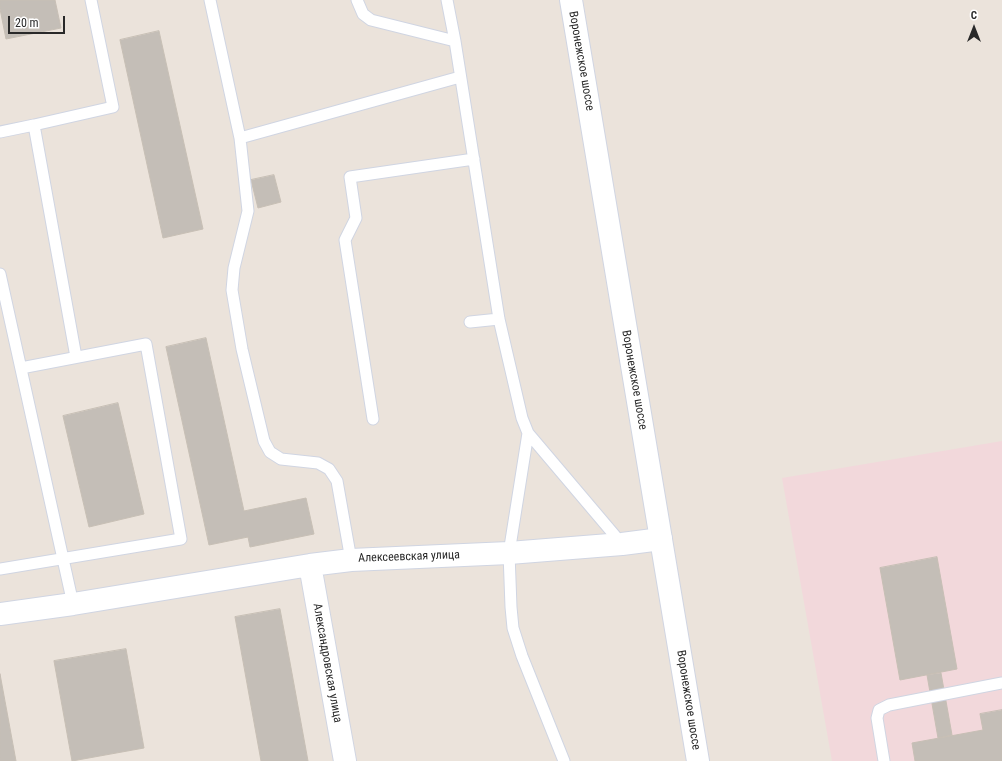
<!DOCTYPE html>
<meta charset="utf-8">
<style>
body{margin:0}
#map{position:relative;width:1002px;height:761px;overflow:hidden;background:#ebe3db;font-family:"Roboto Condensed",sans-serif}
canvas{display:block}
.north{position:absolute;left:954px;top:8px;width:40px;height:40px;-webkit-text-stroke:3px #fff;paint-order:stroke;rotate:0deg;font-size:11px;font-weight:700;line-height:16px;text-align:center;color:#292929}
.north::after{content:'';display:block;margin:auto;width:14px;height:18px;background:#292929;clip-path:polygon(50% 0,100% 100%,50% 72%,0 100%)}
.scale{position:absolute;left:8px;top:16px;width:57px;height:18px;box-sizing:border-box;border:2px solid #292929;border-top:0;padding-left:5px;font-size:12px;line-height:14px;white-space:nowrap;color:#292929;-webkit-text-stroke:3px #fff;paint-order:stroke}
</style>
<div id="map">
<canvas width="1002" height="761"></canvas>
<div class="north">С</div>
<div class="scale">20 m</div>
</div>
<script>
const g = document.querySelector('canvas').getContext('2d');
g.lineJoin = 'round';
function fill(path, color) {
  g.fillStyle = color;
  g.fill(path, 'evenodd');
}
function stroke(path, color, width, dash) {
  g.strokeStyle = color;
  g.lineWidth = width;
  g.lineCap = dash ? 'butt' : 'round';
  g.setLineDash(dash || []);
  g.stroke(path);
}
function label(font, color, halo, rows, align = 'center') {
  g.font = font + ' "Roboto Condensed",sans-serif';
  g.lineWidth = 3.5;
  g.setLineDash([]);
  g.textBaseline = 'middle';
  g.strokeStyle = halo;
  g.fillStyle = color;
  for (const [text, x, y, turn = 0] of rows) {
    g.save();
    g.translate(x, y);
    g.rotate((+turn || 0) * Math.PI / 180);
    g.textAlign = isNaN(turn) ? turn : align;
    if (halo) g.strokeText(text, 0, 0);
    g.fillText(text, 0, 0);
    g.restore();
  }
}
fill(new Path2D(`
 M1002,441V761H832L782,478Z`), '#f2d8db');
const building = new Path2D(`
 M0,0H55L61,28L6,39L0,9Z
 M159,31L203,229L163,238L120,40Z
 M274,175L281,202L258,208L251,180Z
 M206,338L244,511L306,498L314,534L250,547L248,537L209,545L166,347Z
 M118,403L144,514L89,527L63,416Z
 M937,557L957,669L900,680L880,568Z
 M280,609L289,657L308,761H261L235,617Z
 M126,649L144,748L72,761L54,661Z
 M941,673L952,735L938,738L927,675Z
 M0,674L16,761H0Z
 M1002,710V761H915L912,743L983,730L980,714Z`);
fill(building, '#c4beb7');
stroke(building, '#c7bfb5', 1);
const service = new Path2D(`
 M210,0L240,138L460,77
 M357,0L363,14L371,20L455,41
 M447,0L455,41L499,319L522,418L528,433L622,544
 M34,125L113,107L91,0
 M0,132L34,125L76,357
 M240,138L248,211L234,268L232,290L242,349L264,441L270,452L281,459L318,463L329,469L337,481L351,560
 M0,274L73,604
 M470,322L499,319
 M373,419L345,240L356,218L350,177L474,159
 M528,433L509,553L511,607L513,628L522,656L564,761
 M0,569L181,539L146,344L21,368
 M884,761L877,718L879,710L889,705L1002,683`);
const minor = new Path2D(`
 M310,565L345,761
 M0,614L73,604L310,565L351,560L509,553L622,544L661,539`);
const secondary = new Path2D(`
 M571,0L698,761`);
stroke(service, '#d0d5e2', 13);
stroke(minor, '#d0d5e2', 24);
stroke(secondary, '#d0d5e2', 24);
stroke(service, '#fff', 11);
stroke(minor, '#fff', 22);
stroke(secondary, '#fff', 22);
label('12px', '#292929', '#fff', [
 ["Воронежское шоссе",581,61,80],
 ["Воронежское шоссе",634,380,80],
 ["Алексеевская улица",409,557,-2],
 ["Александровская улица",327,663,80],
 ["Воронежское шоссе",688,700,81]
]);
</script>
